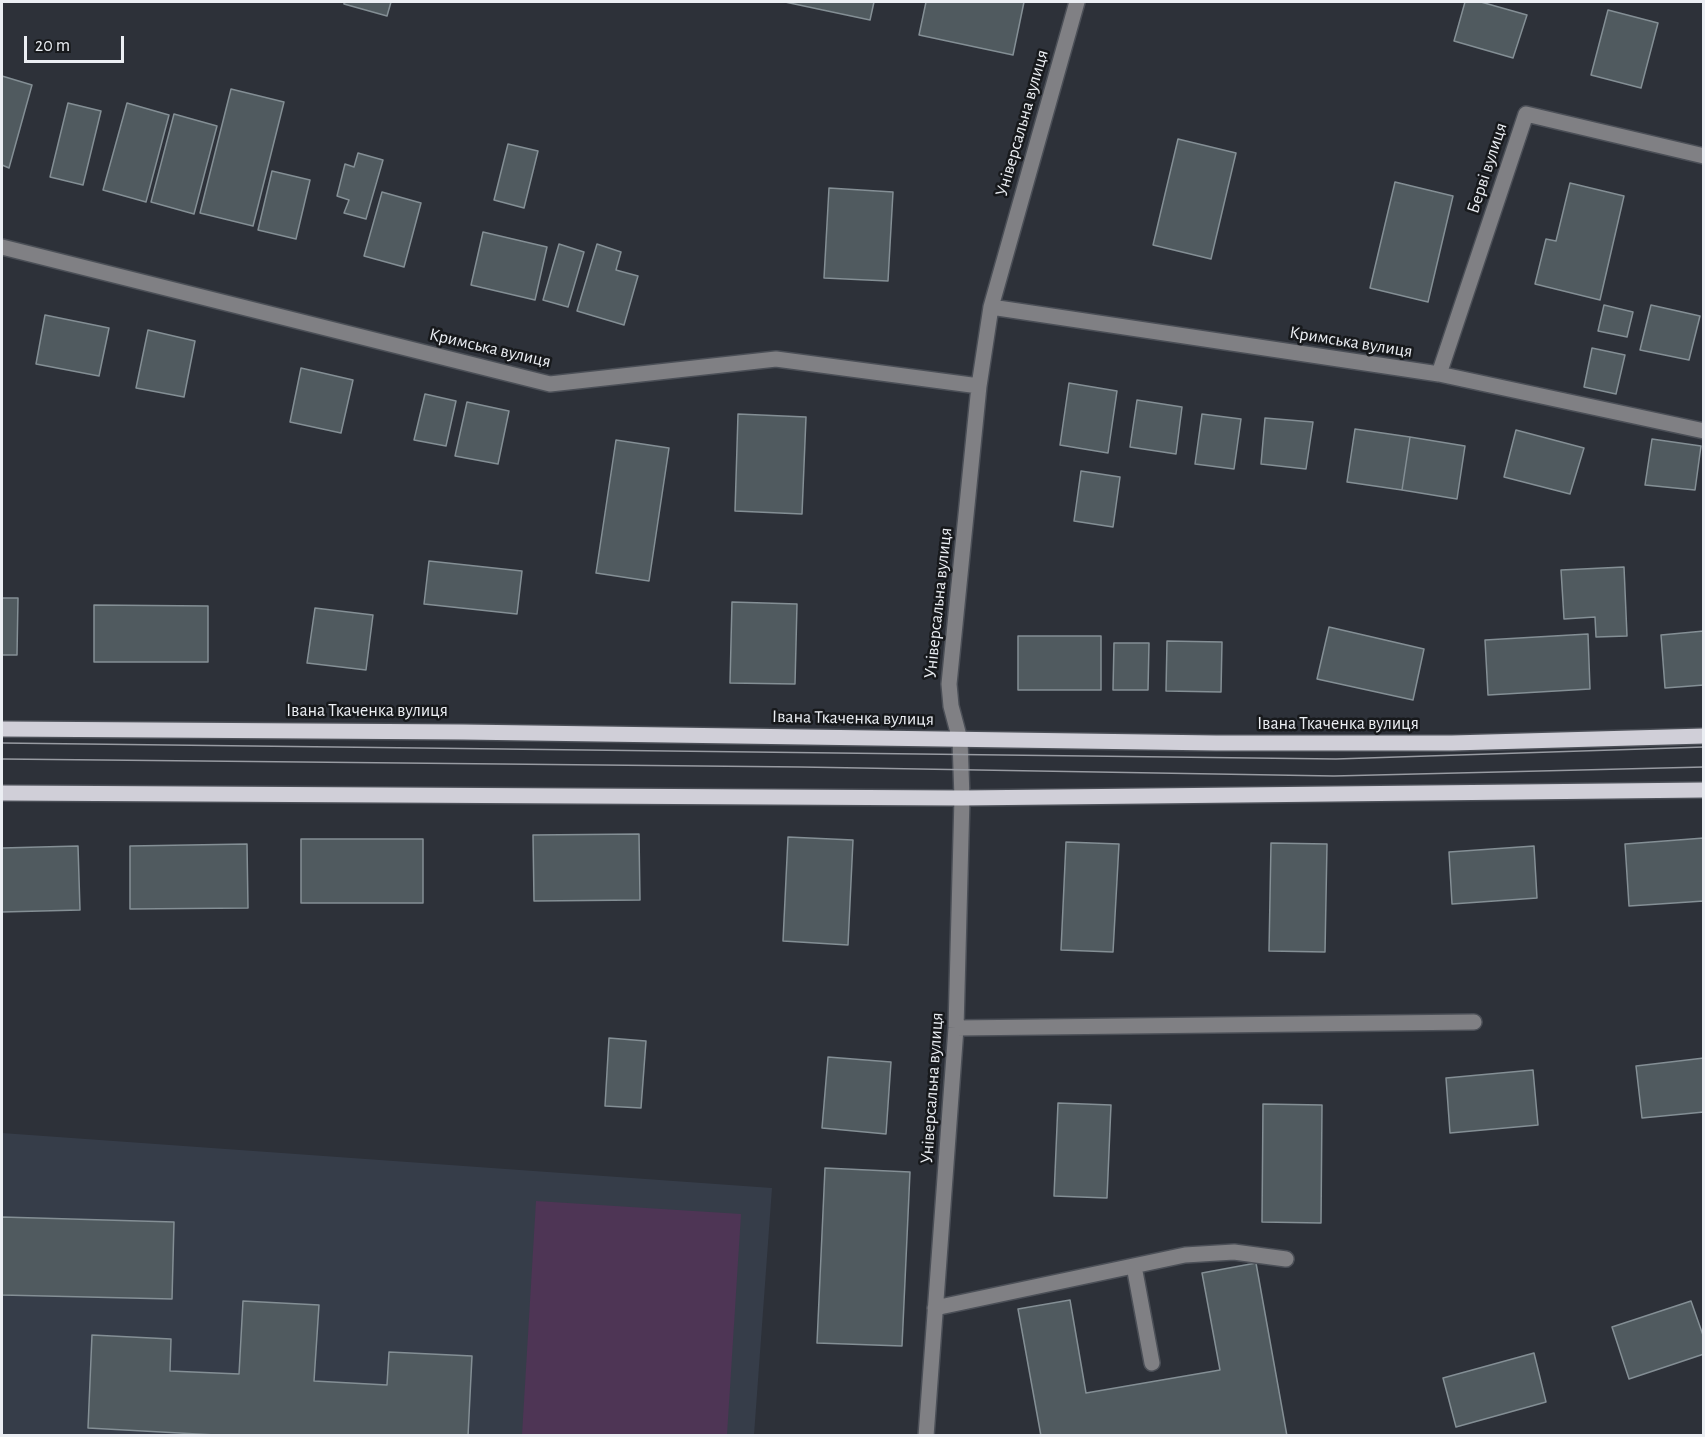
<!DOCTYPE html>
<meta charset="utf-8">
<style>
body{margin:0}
#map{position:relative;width:1705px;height:1437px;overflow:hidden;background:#2d3139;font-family:"Alegreya Sans",sans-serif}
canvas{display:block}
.frame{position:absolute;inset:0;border:3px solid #ebeef3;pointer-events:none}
.scale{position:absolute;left:24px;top:36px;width:100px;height:27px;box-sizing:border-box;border:3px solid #ebeef3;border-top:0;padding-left:8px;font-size:18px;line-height:21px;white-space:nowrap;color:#ebeef3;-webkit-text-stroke:4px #17191c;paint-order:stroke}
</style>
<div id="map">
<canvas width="1705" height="1437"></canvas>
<div class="frame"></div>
<div class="scale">20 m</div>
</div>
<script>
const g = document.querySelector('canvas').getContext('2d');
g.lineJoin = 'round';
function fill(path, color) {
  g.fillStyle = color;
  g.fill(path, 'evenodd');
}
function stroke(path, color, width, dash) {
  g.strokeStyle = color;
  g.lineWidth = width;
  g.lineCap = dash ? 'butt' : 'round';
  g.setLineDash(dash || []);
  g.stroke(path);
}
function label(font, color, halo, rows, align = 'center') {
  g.font = font + ' "Alegreya Sans",sans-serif';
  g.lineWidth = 5;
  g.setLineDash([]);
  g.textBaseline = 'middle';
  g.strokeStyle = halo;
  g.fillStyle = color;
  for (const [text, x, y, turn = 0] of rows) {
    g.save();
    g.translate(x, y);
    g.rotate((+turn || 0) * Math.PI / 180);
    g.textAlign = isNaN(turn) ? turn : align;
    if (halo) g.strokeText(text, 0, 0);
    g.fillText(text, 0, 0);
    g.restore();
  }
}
fill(new Path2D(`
 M2,1133L772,1188L754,1435H2Z`), '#363d49');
fill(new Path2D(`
 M536,1201L741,1214L727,1435H522Z`), '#4e3555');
const building = new Path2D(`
 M344,2H391L387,16L344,4Z
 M785,2H874L870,20Z
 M926,2H1024L1013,55L919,35Z
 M1465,2H1481L1527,15L1513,58L1454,41Z
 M1608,10L1658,23L1641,88L1591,75Z
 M2,76L32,85L9,168L2,165Z
 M231,89L284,102L253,226L200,213Z
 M68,103L101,111L83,185L50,177Z
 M127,103L169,115L146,202L103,190Z
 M174,114L217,126L194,214L151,202Z
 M1178,139L1236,153L1211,259L1153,245Z
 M508,144L538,151L524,208L494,200Z
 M358,153L383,160L366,219L344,213L349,200L337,196L345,164L354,167Z
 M272,171L310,180L296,239L258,230Z
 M1395,182L1453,196L1428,302L1370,288Z
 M1570,183L1624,196L1600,300L1535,284L1546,239L1556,241Z
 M829,188L893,192L888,281L824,278Z
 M382,192L421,203L404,267L364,256Z
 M483,232L547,247L535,300L471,285Z
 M559,244L584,252L568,307L543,300Z
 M597,244L621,252L616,270L638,276L624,325L577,311Z
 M1604,305L1633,312L1627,337L1598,331Z
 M1651,305L1700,316L1689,360L1640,350Z
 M45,315L109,328L99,376L36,364Z
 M148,330L195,341L184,397L136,388Z
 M1592,348L1625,355L1616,394L1584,387Z
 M301,368L353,380L341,433L290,422Z
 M1069,383L1117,391L1108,453L1060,445Z
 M425,394L456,401L446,446L414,440Z
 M1137,400L1182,407L1176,454L1130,447Z
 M467,402L509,411L498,464L455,456Z
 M738,414L806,417L802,514L735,511Z
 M1202,414L1241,419L1234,469L1195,464Z
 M1265,418L1313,422L1306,469L1261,464Z
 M1355,429L1410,437L1402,490L1347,482Z
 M1516,430L1584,448L1570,494L1504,477Z
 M1410,437L1465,446L1457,499L1402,490Z
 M1652,439L1701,446L1695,490L1645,485Z
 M616,440L669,448L649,581L596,573Z
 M1081,471L1120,477L1113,527L1074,521Z
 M429,561L522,571L517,614L424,604Z
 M1624,567L1627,636L1596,637L1595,617L1564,619L1561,570Z
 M2,598H18L17,655H2Z
 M732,602L797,604L795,684L730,683Z
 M94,605L208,606V662H94Z
 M315,608L373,615L366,670L307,663Z
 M1329,627L1424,649L1413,700L1317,679Z
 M1704,631V685L1665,688L1661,635Z
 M1588,634L1590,689L1488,695L1485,640Z
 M1018,636H1101V690H1018Z
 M1167,641L1222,642L1221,692L1166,691Z
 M1114,643H1149L1148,690H1113Z
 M639,834L640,900L534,901L533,835Z
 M788,837L853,840L848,945L783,941Z
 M1704,838V901L1629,906L1625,844Z
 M301,839H423V903H301Z
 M1066,842L1119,844L1113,952L1061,950Z
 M1271,843L1327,844L1325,952L1269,951Z
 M247,844L248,908L130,909V846Z
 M78,846L80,910L2,912V848Z
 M1534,846L1537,898L1452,904L1449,852Z
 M609,1038L646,1041L641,1108L605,1106Z
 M828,1057L891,1062L886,1134L822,1128Z
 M1704,1058V1112L1642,1118L1636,1066Z
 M1533,1070L1538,1125L1450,1133L1446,1078Z
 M1058,1103L1111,1105L1107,1198L1054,1196Z
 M1263,1104L1322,1105L1321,1223L1262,1222Z
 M825,1168L910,1172L902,1346L817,1343Z
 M2,1217L174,1222L172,1299L2,1295Z
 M1256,1263L1287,1436H1041L1018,1309L1070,1300L1086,1393L1220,1370L1202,1273Z
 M243,1301L319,1305L314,1381L387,1385L389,1352L472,1356L468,1436H234L88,1428L92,1335L171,1339L170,1371L239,1374Z
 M1691,1301L1704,1338V1354L1629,1379L1612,1327Z
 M1534,1353L1546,1402L1456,1427L1443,1378Z`);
fill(building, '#505a5f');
stroke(building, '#848f95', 1.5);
const minor = new Path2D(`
 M2,247L550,384L776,359L979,386
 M991,307L1439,374L1704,431
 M1439,374L1526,114L1704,156
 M956,1028L1474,1022
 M1134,1266L1152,1363
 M935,1308L1185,1255L1234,1252L1286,1259
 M926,1436L956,1028L962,798L960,740L951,706L949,684L979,386L991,307L1077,2`);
const major = new Path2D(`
 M2,729L463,732L1216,743H1452L1704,736
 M2,793L962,798L1704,790`);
stroke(minor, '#4b4f57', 18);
stroke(major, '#4b4f57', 18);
stroke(minor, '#808084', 15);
stroke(major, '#d0cfd8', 15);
stroke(new Path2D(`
 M2,743L1336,759L1704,747
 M2,759L801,767L1334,776L1704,767`), '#989ba2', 1.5);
label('18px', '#ebeef3', '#17191c', [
 ["Універсальна вулиця",1022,123,-74],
 ["Берві вулиця",1487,168,-72],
 ["Кримська вулиця",1351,342,9],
 ["Кримська вулиця",490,348,13],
 ["Універсальна вулиця",938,603,-84],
 ["Івана Ткаченка вулиця",367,711],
 ["Івана Ткаченка вулиця",853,718,1],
 ["Івана Ткаченка вулиця",1338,724],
 ["Універсальна вулиця",932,1088,-86]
]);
</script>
